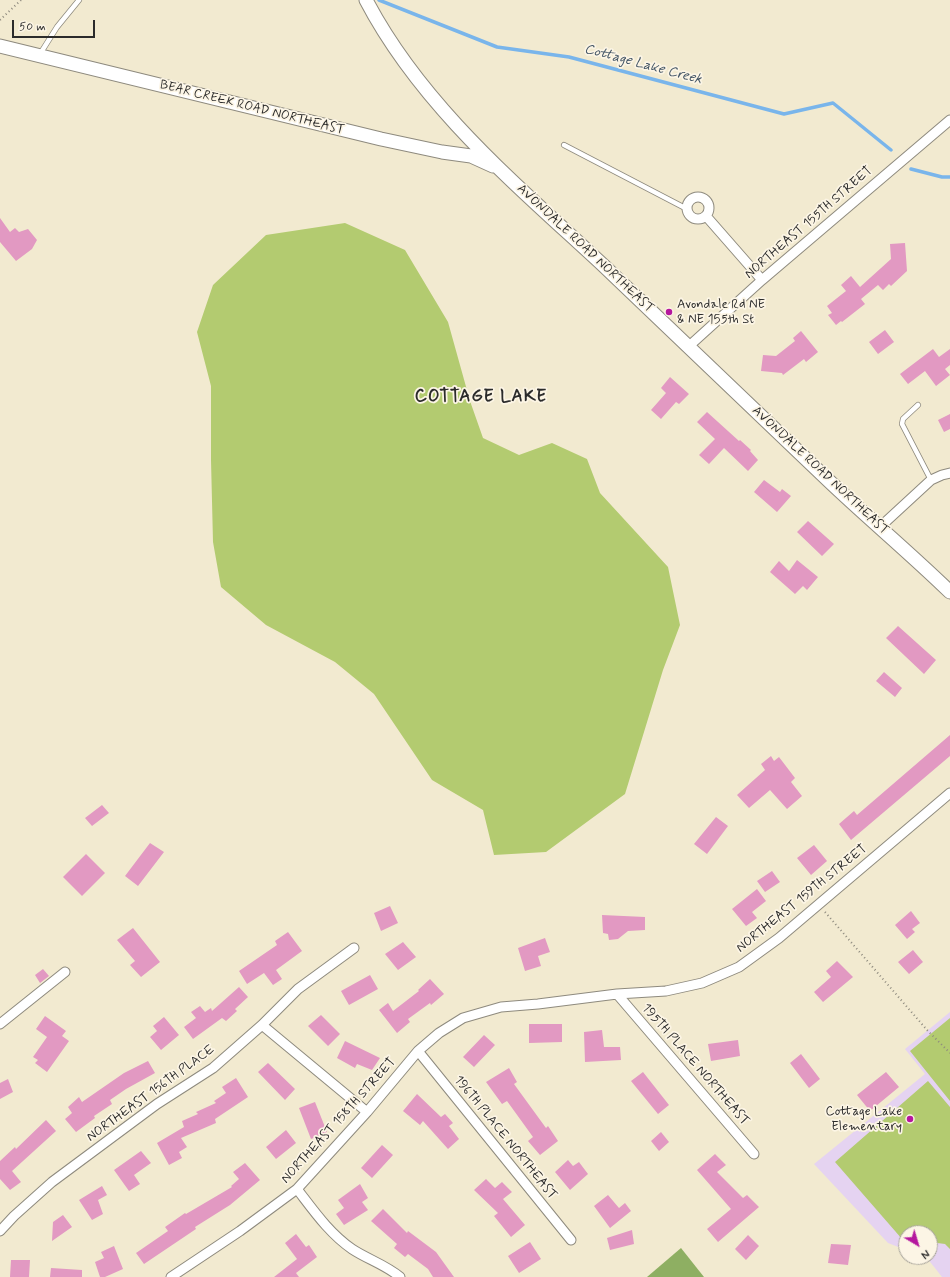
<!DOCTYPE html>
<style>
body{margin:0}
#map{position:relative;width:950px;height:1277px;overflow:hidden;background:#f2ead0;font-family:Mynerve,sans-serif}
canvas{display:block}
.north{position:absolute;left:898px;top:1225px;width:40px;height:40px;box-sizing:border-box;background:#fcf5e5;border:1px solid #a8a49b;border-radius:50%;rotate:142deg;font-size:11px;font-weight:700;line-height:16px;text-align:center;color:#2b2b2b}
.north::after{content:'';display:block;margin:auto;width:14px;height:18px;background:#b5179e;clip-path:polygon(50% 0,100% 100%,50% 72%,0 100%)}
.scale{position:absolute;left:12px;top:20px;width:83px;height:18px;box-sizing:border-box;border:2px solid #2b2b2b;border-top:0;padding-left:5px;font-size:12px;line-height:14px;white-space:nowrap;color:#2b2b2b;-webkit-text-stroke:3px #fcf5e5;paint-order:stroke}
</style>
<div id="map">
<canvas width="950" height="1277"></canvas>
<div class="north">N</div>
<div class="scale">50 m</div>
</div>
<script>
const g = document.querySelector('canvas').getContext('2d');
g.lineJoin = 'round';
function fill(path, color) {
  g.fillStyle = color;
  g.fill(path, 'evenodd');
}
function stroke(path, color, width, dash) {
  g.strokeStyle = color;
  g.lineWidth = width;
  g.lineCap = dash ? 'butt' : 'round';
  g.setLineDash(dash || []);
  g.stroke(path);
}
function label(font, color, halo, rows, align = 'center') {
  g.font = font + ' Mynerve,sans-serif';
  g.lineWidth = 3.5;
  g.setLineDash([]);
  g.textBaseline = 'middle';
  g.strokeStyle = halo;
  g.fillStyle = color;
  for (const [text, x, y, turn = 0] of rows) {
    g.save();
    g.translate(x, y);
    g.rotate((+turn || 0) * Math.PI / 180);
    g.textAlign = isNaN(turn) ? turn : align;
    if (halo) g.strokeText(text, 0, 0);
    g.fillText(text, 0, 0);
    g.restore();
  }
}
fill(new Path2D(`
 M950,1012V1277H942L927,1258L924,1257H930V1233H906V1250L888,1243L814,1164L925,1074L905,1049Z`), '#e5d3f1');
fill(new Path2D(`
 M345,223L405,250L448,322L470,401L483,438L519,455L552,443L587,459L600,493L668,567L680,625L663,670L625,794L546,852L494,855L483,810L432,780L374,694L335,662L266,625L221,587L213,542L211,460V386L197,332L213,285L266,235Z
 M950,1018V1101L910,1051Z
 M928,1081L950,1107V1249L945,1244L930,1242V1233H906V1240L902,1239L835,1162Z`), '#b3cb70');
fill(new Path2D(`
 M681,1248L704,1277H647Z`), '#8eaf62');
stroke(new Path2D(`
 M379,0L497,47L569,57L784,114L833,103L891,150
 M911,169L942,177H950`), '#79b5eb', 3.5);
fill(new Path2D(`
 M0,218L10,232L15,228L19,232L28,229L37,240L32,249L16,261L0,242Z
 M905,243L907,271L891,286L889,284L883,290L878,285L861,299L865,304L842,322L841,321L836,325L828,315L832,313L827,306L846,291L841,285L851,276L860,287L891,259L890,244Z
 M885,330L894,342L878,354L869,342Z
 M801,331L818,352L806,362L804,359L783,375L782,373L761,371L763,355L776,356L795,341L793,338Z
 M933,349L939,357L950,349V365L945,369L950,375L936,386L925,371L908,384L900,374Z
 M670,377L689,394L679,404L676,402L661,419L651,410L666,393L661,388Z
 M707,412L739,441L740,440L751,450L750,451L758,460L748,471L724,448L709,464L699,455L715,439L697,422Z
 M950,414V429L944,432L938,420Z
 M764,480L780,492L782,489L791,496L777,512L754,492Z
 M808,521L834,544L822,556L797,532Z
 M797,560L818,577L807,590L803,586L795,594L770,572L779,561L789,571Z
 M898,626L936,660L924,674L886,638Z
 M884,672L902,688L895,697L876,681Z
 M950,735V756L851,840L839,824L854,811L857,815Z
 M771,756L774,761L779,757L795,778L791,782L802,796L787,809L770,790L749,808L737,795L765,770L761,764Z
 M102,805L109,813L92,826L85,818Z
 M716,817L728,826L707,854L694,844Z
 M150,843L164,852L138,886L125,876Z
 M814,845L827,861L811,875L797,858Z
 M86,854L105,873L82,896L63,877Z
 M772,871L780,882L765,892L757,881Z
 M757,889L766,901L752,912L757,918L746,926L732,909Z
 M390,906L398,923L381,931L374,913Z
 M911,911L920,923L912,929L915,932L907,939L895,925Z
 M602,915L645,917V930L628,931L618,939L609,940L608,934L603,933Z
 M133,928L160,962L141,977L130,965L135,961L117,940Z
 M288,932L302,951L276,970L282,979L273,985L264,973L247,984L239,971L277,945L275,941Z
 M545,938L550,952L538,956L541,966L525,971L518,948Z
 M403,942L416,957L398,970L385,954Z
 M913,950L923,962L909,974L898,962Z
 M837,961L853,977L823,1002L814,992L831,977L826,971Z
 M43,969L49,976L40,983L35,975Z
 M370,975L378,989L349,1005L341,991Z
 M430,979L444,994L431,1005L430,1003L408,1019L410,1022L397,1033L379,1010L388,1003L393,1011L419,991L418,990Z
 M239,987L248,997L235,1009L237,1011L226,1021L222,1018L193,1039L184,1027L196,1018L191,1012L200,1006L205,1012L211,1008L212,1011Z
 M321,1015L340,1034L328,1046L308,1026Z
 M45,1016L66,1031L62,1036L69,1041L47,1072L35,1063L38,1060L33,1057L47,1037L36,1029Z
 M164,1017L179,1035L161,1050L150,1037L157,1031L153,1026Z
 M529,1024H562V1042L529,1043Z
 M602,1030L604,1047H620L621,1060L585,1062L584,1032Z
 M484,1035L495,1045L474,1067L463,1057Z
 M738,1040L740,1056L711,1061L708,1044Z
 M345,1041L380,1058L372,1070L357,1064L355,1068L337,1058Z
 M801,1054L820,1079L809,1088L790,1063Z
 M148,1061L155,1073L126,1089L110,1100L112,1104L94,1116L95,1118L76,1132L65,1119L72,1113L68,1107L79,1097L82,1102L124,1073Z
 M268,1063L295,1089L285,1100L258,1072Z
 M509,1068L517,1082L514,1084L546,1128L548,1126L558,1141L540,1155L528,1141L533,1137L507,1101L502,1104L486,1082Z
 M643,1072L669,1105L658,1114L631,1081Z
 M886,1072L899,1087L870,1111L857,1095Z
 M236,1078L248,1097L215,1119L216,1123L181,1138L187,1147L179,1152L182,1158L169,1165L157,1143L184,1127L182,1121L198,1114L196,1112L216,1103L214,1101L226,1093L222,1087Z
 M8,1079L13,1092L0,1099V1083Z
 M417,1094L441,1117L445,1114L453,1123L449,1126L459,1139L448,1149L423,1121L420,1125L403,1111Z
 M315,1102L327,1132L311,1139L299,1108Z
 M46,1120L56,1131L12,1171L21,1182L10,1190L0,1179V1161L15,1147L16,1149Z
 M286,1130L296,1143L276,1159L266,1147Z
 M661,1132L669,1142L659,1151L651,1141Z
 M382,1145L393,1155L372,1178L361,1168Z
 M141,1151L151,1163L134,1175L140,1184L129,1191L114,1170Z
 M715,1154L726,1165L717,1172L743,1198L747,1195L759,1207L718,1242L707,1229L731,1209L697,1170Z
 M568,1160L573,1166L579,1162L588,1174L570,1190L555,1172Z
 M245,1163L260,1180L230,1205L195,1227L196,1229L144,1264L136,1253L168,1231L165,1227L185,1213L186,1214L232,1187L231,1186L239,1179L233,1172Z
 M486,1179L495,1188L502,1182L512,1192L503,1199L525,1225L511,1237L494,1216L498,1213L474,1190Z
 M360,1184L368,1198L362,1202L368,1210L344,1225L336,1214L344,1208L338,1200Z
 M102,1186L107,1195L98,1200L103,1214L92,1220L79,1200Z
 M608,1195L619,1208L625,1203L631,1211L610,1228L594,1206Z
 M383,1209L407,1233L408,1231L436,1252L454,1277H433L428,1269L408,1254L405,1257L394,1248L397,1244L371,1221Z
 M63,1215L72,1227L52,1241L53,1222Z
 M632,1230L634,1244L610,1250L607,1238Z
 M296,1234L306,1247L309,1245L317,1257L296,1273L299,1277H274L297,1259L285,1243Z
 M748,1235L759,1246L746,1260L735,1249Z
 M530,1242L541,1259L519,1273L508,1256Z
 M831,1244L851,1245L848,1265L828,1263Z
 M114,1246L123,1269L105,1277H100L95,1262L104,1258L101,1252Z
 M11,1260H30L29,1277H10Z
 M51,1268L82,1270V1277H50Z`), '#e299c2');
const lane = new Path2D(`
 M40,54L57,27L79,0
 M564,145L687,209
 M918,405L903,419L902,424L931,480`);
const street = new Path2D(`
 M687 208a11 11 0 1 1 22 0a11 11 0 1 1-22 0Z
 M706,216L762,280
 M688,347L762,280L950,120
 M880,527L931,480L942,475L950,473
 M617,994L754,1154
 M0,1024L65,972
 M262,1025L367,1112
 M418,1051L571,1240
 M297,1189C314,1211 329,1233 352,1249C367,1259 386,1265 400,1277
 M0,1231L14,1216L52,1182L157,1104L213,1068L262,1025L298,989L354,948
 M171,1277L240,1231L297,1189L367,1112L418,1051L439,1033L463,1018L501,1007L538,1004L617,994L666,991L702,983L739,967L779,938L950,793`);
const secondary = new Path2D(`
 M366,0C422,107 518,186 605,267C680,338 754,410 829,481C869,519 911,554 950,592
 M0,46L381,139L442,152L471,156L493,166`);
stroke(lane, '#8e8a7e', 6);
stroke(street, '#8e8a7e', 11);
stroke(secondary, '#8e8a7e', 15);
stroke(new Path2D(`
 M0,20L21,0
 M825,912L927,1030L950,1053`), '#8e8a7e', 2, [1, 3]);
stroke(lane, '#fff', 4.5);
stroke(street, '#fff', 9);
stroke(secondary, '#fff', 13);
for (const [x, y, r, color] of [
 [669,312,4,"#b5179e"],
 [910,1119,4,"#b5179e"]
]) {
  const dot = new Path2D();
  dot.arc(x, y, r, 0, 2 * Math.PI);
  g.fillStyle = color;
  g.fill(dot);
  stroke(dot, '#fcf5e5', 1.5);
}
label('13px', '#2b2b2b', '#fcf5e5', [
 ["BEAR CREEK ROAD NORTHEAST",252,108,14],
 ["NORTHEAST 155TH STREET",809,223,-41],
 ["AVONDALE ROAD NORTHEAST",585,249,43],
 ["AVONDALE ROAD NORTHEAST",820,471,43],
 ["NORTHEAST 159TH STREET",802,899,-39],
 ["195TH PLACE NORTHEAST",695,1065,49],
 ["NORTHEAST 156TH PLACE",151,1094,-36],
 ["NORTHEAST 158TH STREET",339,1121,-48],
 ["196TH PLACE NORTHEAST",505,1138,51]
]);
label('13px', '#2b2b2b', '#fcf5e5', [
 ["Avondale Rd NE",677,305],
 ["& NE 155th St",677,320],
 ["Cottage Lake",902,1112,"right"],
 ["Elementary",902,1127,"right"]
], 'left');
label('italic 14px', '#425465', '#fcf5e5', [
 ["Cottage Lake Creek",643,65,15]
]);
g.letterSpacing = '1px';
label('bold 17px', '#2b2b2b', '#fcf5e5', [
 ["COTTAGE LAKE",481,397]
]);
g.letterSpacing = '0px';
</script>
